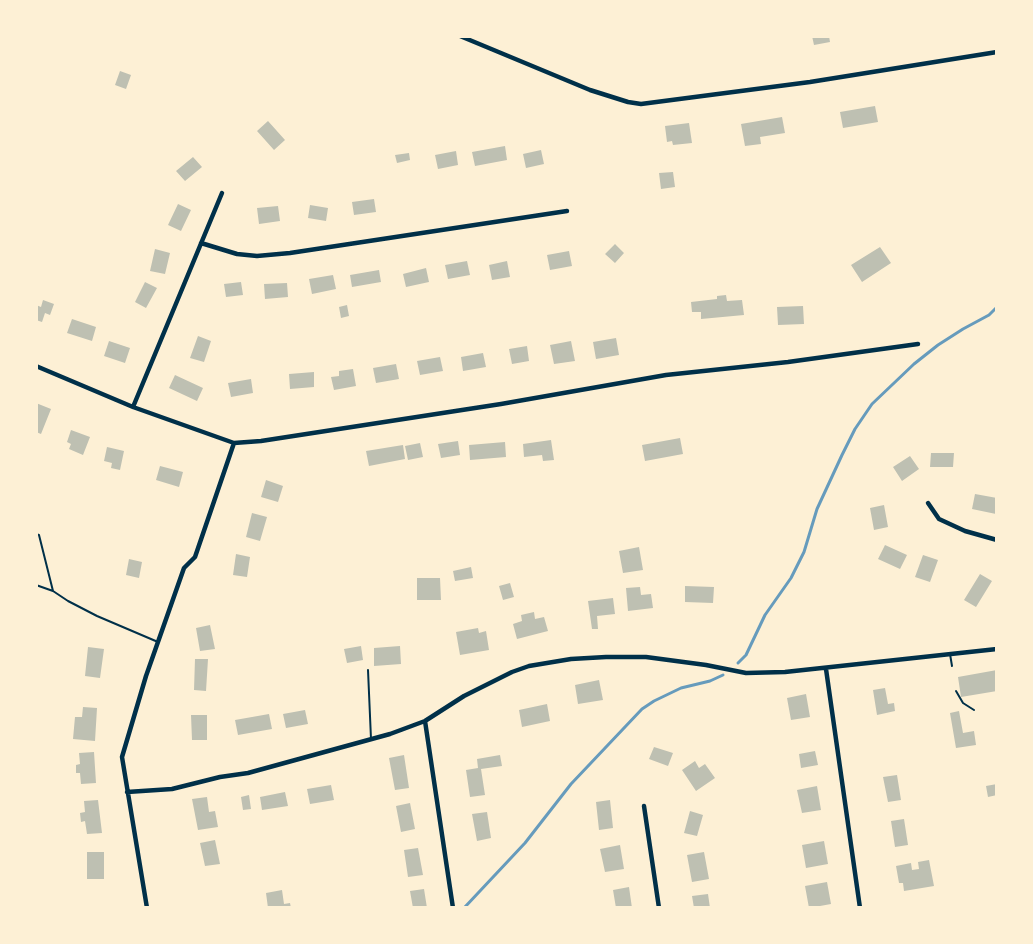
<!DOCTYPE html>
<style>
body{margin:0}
#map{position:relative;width:1033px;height:944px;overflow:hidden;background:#fdf0d5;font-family:Barlow,sans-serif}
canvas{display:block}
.frame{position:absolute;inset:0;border:38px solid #fdf0d5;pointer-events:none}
</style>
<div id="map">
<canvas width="1033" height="944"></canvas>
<div class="frame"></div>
</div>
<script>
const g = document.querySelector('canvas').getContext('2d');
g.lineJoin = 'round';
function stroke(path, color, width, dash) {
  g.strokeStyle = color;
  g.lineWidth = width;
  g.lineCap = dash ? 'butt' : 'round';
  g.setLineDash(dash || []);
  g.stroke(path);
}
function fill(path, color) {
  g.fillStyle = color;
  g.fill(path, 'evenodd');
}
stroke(new Path2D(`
 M738,663L746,655L765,615L791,578L804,552L817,509L842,455L855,429L872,404L914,364L938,345L963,329L989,315L997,307
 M464,908L525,843L571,784L642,709L654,701L681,688L710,681L723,675`), '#669bbc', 3);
fill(new Path2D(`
 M812,36H829L830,42L814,45Z
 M120,71L131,75L126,89L115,85Z
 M875,106L878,122L843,128L840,112Z
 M782,117L785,133L760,137L761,144L745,146L741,124Z
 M268,121L285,140L274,150L257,131Z
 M689,123L692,143L673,145L672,141L667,142L665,126Z
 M505,146L507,160L475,166L472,152Z
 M541,150L544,164L526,168L523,154Z
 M456,151L458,165L438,169L435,155Z
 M409,153L410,160L397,163L395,155Z
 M193,157L202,167L185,181L176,171Z
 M673,172L675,187L661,189L659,173Z
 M374,199L376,212L354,215L352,202Z
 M178,204L191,210L181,231L168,225Z
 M310,205L328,208L326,221L308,218Z
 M278,206L280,221L259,224L257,208Z
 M615,244L624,253L615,263L605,254Z
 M880,247L891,263L862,282L851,265Z
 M155,249L170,253L165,274L150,271Z
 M569,251L572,266L550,270L547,255Z
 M467,261L470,275L448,279L445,265Z
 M507,261L510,277L492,280L489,265Z
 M426,268L429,282L406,287L403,274Z
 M379,270L381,282L352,287L350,275Z
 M333,275L336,289L312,294L309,279Z
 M145,282L157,288L146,308L135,302Z
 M241,282L243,295L226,297L224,284Z
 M287,283L288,297L265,299L264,284Z
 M726,295L727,301L742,300L744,315L701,319V312H692L691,302L717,299V296Z
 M43,300L54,304L50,315L45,313L42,322L36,320V305L41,307Z
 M347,305L349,316L341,318L339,307Z
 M803,306L804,324L778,325L777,307Z
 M72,319L96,327L92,341L67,333Z
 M198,336L211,341L204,362L190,358Z
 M616,338L619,355L596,359L593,342Z
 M109,341L130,348L125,363L104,356Z
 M571,341L575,361L554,364L550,345Z
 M527,346L529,361L512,364L509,349Z
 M483,353L486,367L463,371L461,357Z
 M440,357L443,371L420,375L417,361Z
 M396,364L399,379L376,383L373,368Z
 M353,369L356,386L334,390L331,377L339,376V371Z
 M314,372V387L290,389L289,374Z
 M175,375L203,388L197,401L169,388Z
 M251,379L253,393L231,397L228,383Z
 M36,403L51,409L41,434L36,432Z
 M71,430L90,437L83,455L69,449L71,444L67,442Z
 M680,438L683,454L645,461L642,445Z
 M551,440L554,460L543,461L542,455L524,457L523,444Z
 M458,441L460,455L441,458L438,444Z
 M505,442L506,457L470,460L469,445Z
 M420,443L423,457L408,460L405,446Z
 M403,445L405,459L369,466L366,451Z
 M107,447L124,451L120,470L111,468L112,463L104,461Z
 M931,453H954L953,467H930Z
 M910,456L919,469L902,481L893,467Z
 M160,466L183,472L179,487L156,480Z
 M266,480L283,486L278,502L261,497Z
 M975,494L997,498L996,514L972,509Z
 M884,505L888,527L874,530L870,508Z
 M252,513L267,517L260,541L246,537Z
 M885,545L907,555L900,569L878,559Z
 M639,547L643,570L623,573L619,551Z
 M236,554L250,557L247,577L233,575Z
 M923,555L938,560L930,582L915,577Z
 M129,559L142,562L139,578L126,575Z
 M471,567L473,578L455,581L453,571Z
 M980,574L992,581L976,607L964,600Z
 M417,578H440L441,600H417Z
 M510,583L514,597L503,600L499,586Z
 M685,586L714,587L713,603L685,602Z
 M640,587L641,595L651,594L653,608L628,611L626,588Z
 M613,598L615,614L597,616L598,629H592L588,601Z
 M534,612L535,619L544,617L548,631L517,639L513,624L522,621L521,615Z
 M210,625L215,649L200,651L196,628Z
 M478,628L479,633L486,631L489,650L460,655L456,632Z
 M361,646L363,660L347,663L344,649Z
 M400,646L401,664L374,666V648Z
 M88,647L104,649L100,678L85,676Z
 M195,659H208L206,691L194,690Z
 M997,670V691L961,697L958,677Z
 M599,680L603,700L578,704L575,685Z
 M885,688L888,704L894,703L895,711L877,715L873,690Z
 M806,694L810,717L791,720L787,698Z
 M547,704L550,721L522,727L519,710Z
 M83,707L97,708L95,741L73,739L75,717H82Z
 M305,710L308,724L286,728L283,714Z
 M959,711L963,733L974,731L976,745L956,748L950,713Z
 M269,714L272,729L238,735L235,720Z
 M191,715H207V740H192Z
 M654,747L673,753L668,766L649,759Z
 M815,751L818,765L801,768L799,754Z
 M94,752L96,783L81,784L80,773H76V765L80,764L79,753Z
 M404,755L409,788L395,790L389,758Z
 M500,755L502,766L481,769L485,795L470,797L466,770L478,768L477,759Z
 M695,761L699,768L705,764L715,778L696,791L682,770Z
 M897,775L901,800L888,802L883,777Z
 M997,784V795L988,797L986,786Z
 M331,785L334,800L310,804L307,789Z
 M817,786L821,810L802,813L797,790Z
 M285,792L288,806L262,810L260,797Z
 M249,795L251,809L243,810L241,797Z
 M207,797L209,812L215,811L218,827L198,830L192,799Z
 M98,800L102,833L87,834L85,821L81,822L80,813L85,812L84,801Z
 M610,800L613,828L599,830L596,802Z
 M410,803L415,829L401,832L396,806Z
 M690,811L703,815L697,836L684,833Z
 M487,812L491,838L477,841L472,814Z
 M904,819L908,845L895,847L891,821Z
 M215,840L220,864L205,866L200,843Z
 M824,841L828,864L806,868L802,845Z
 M620,845L624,869L605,872L600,849Z
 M418,848L423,875L408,877L404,850Z
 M87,852H104V879H87Z
 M704,852L709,879L692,882L687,855Z
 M929,860L934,886L904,891L903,883H899L896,866L911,863L912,870L919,869L918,862Z
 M827,882L831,904L809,908L805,886Z
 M629,887L632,908H616L613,890Z
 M424,889L427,908H413L410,891Z
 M282,890L284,904L290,903L291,908H268L266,893Z
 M708,894L710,908H694L692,896Z`), '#bec0b2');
stroke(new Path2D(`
 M36,534L39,535L53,591
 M36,585L53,591L68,601L97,616L158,642
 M950,654L952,666
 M368,670L371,739
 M956,691L963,703L974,710`), '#003049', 2);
stroke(new Path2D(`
 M460,36L590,90L628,102L641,104L810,82L997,52
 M201,243L237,254L257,256L290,253L567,211
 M36,366L133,407L234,443L261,441L501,404L666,375L788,362L918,344
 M133,407L222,193
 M928,503L939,519L965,531L997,540
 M826,669L860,908
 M425,721L453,908
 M127,792L172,789L220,777L248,773L390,734L425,721L464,696L512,672L529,666L571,659L606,657H646L706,665L746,673L785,672L997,649
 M644,806L659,908
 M147,908L122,757L146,676L184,568L195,557L234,443`), '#003049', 4.5);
</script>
